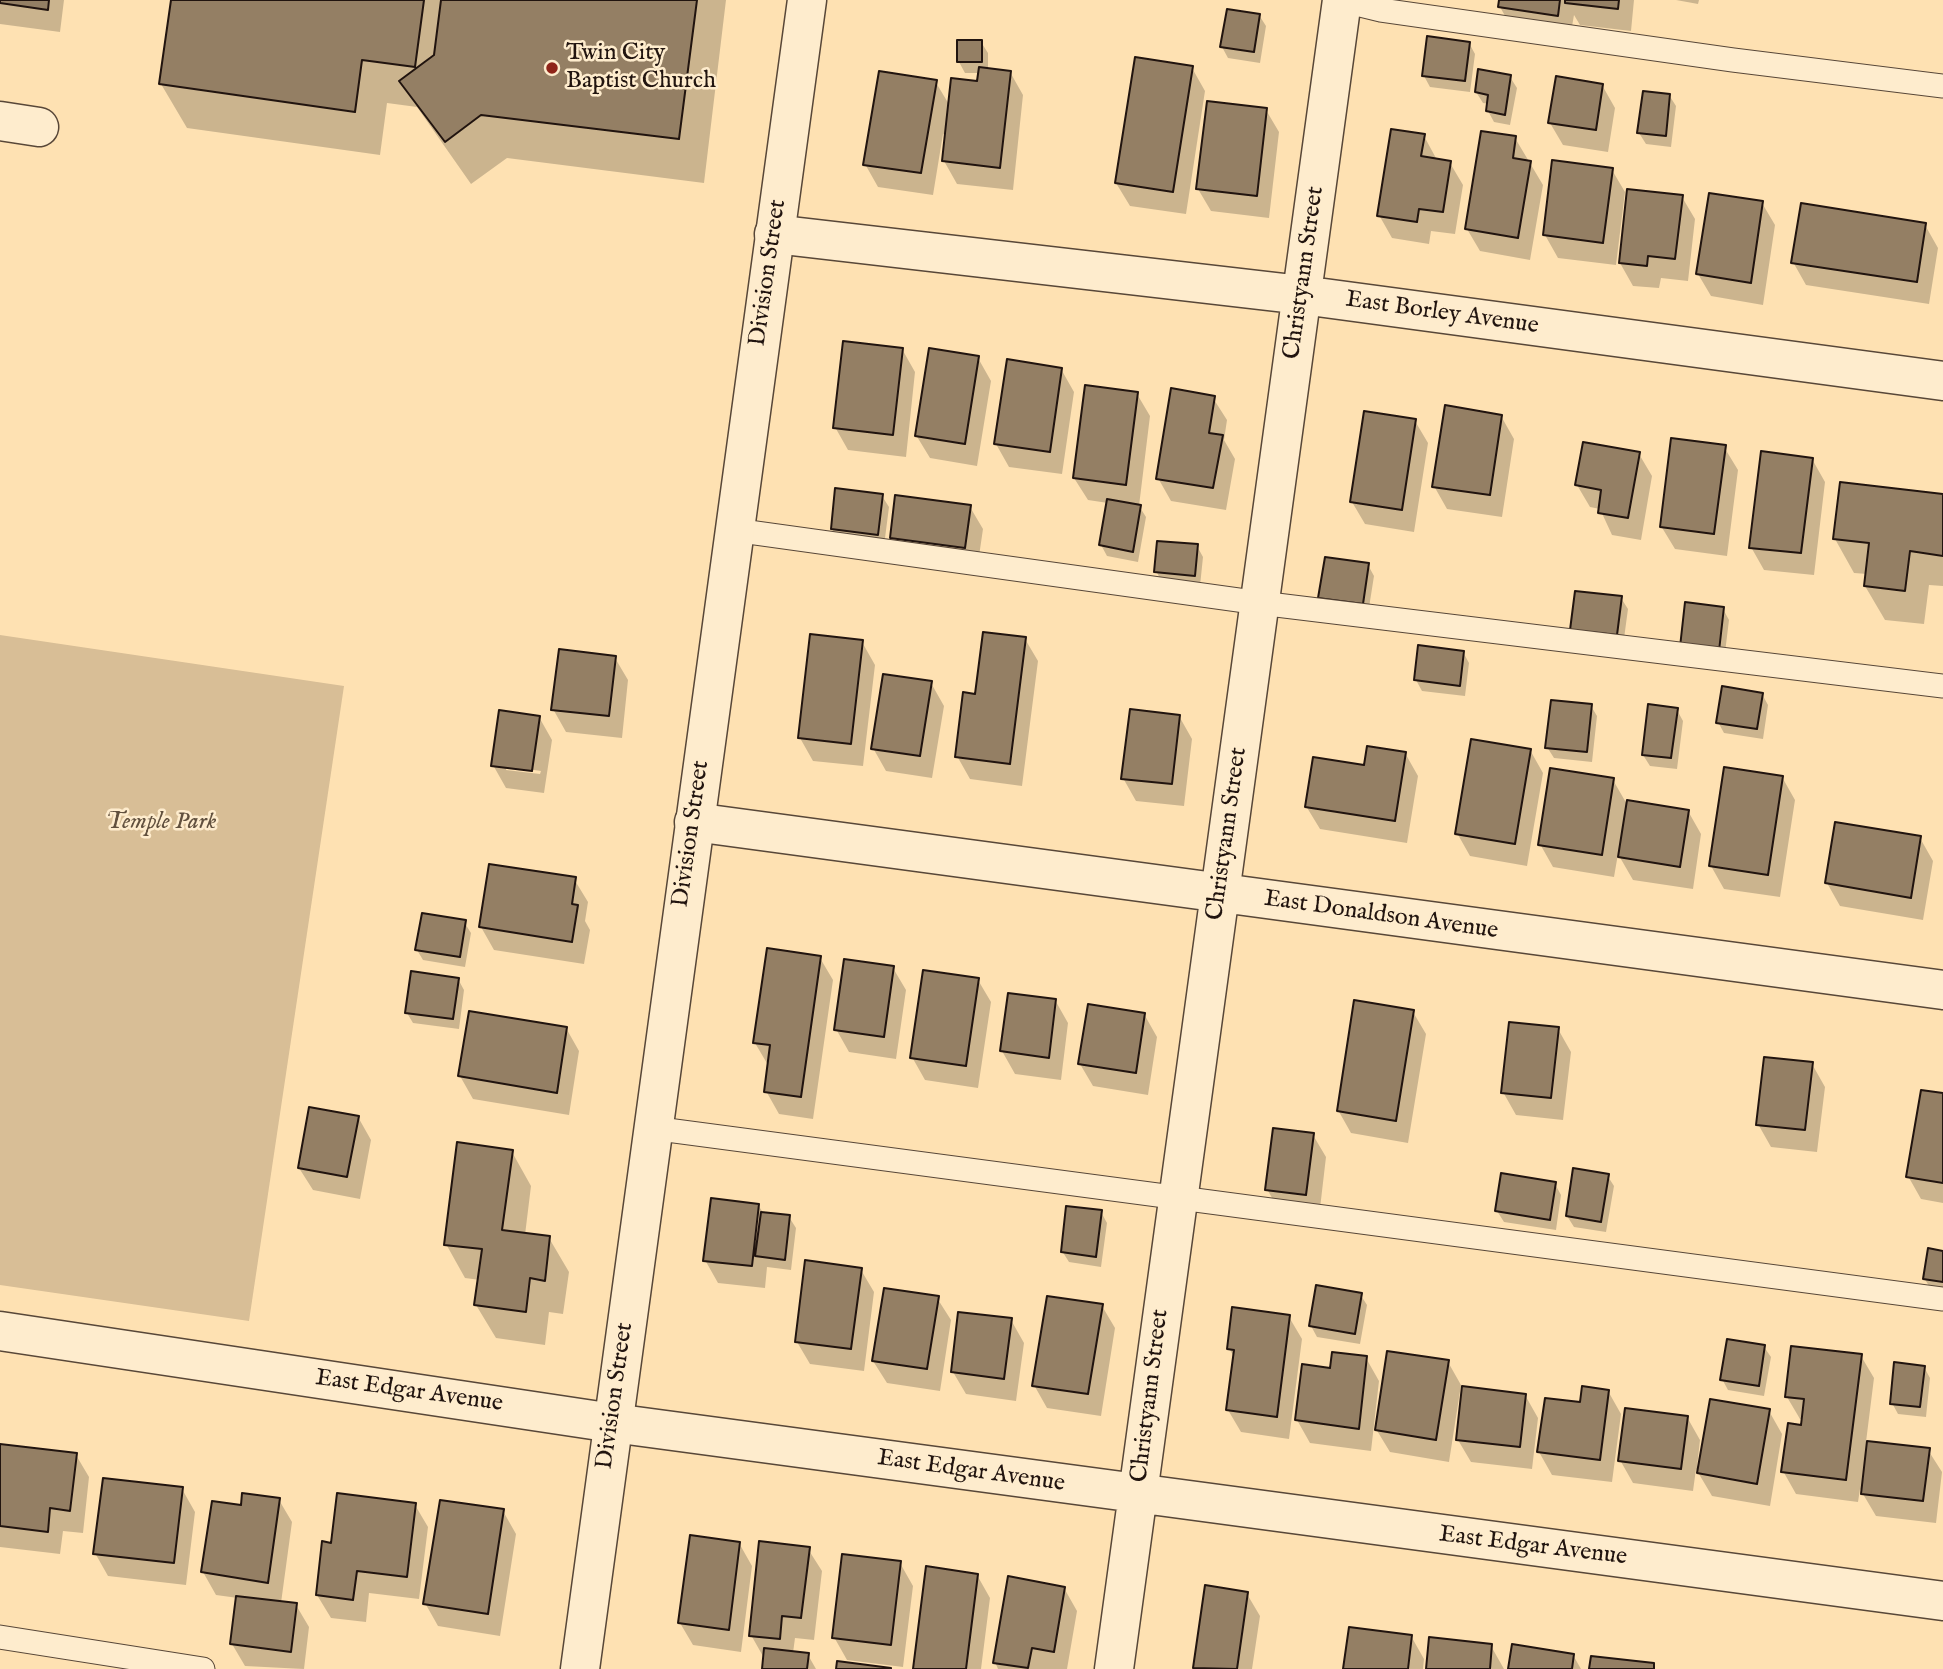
<!DOCTYPE html>
<style>
body{margin:0}
canvas{display:block;background:#fee1b2}
</style>
<canvas width="1943" height="1669"></canvas>
<script>
const g = document.querySelector('canvas').getContext('2d');
g.lineJoin = 'round';
function fill(path, color) {
  g.fillStyle = color;
  g.fill(path, 'evenodd');
}
function stroke(path, color, width, dash) {
  g.strokeStyle = color;
  g.lineWidth = width;
  g.lineCap = dash ? 'butt' : 'round';
  g.setLineDash(dash || []);
  g.stroke(path);
}
function label(font, color, halo, rows, align = 'center') {
  g.font = font + ' "IM FELL English",serif';
  g.lineWidth = 5;
  g.setLineDash([]);
  g.textBaseline = 'middle';
  g.strokeStyle = halo;
  g.fillStyle = color;
  for (const [text, x, y, turn = 0] of rows) {
    g.save();
    g.translate(x, y);
    g.rotate((+turn || 0) * Math.PI / 180);
    g.textAlign = isNaN(turn) ? turn : align;
    if (halo) g.strokeText(text, 0, 0);
    g.fillText(text, 0, 0);
    g.restore();
  }
}
fill(new Path2D(`
 M0,635L344,686L249,1321L0,1285Z`), '#d8be96');
fill(new Path2D(`
 M0,0H64L60,32L0,24Z
 M173,0H726L704,183L507,158L471,184L417,107L387,103L380,155L187,128L161,84Z
 M1501,0H1634L1631,31L1580,25L1574,15L1570,38L1513,30L1500,7Z
 M1676,0H1699L1698,4Z
 M1259,15L1266,26L1260,63L1228,58L1222,47Z
 M981,42L988,53V70L1010,72L1023,95L1013,190L957,184L944,161L946,135L943,134L933,195L878,187L865,164L935,81L950,106L979,83L980,73H965L959,62Z
 M1469,43L1475,54L1470,92L1430,87L1424,76Z
 M1192,68L1205,91L1186,214L1130,206L1116,183Z
 M1510,77L1517,88L1510,125L1494,122L1488,111L1489,104L1483,103L1476,92Z
 M1602,85L1615,108L1608,152L1563,145L1550,123Z
 M1669,95L1676,106L1671,147L1646,144L1639,133Z
 M1266,110L1279,132L1269,218L1211,211L1198,189Z
 M1424,136L1437,160L1450,163L1463,185L1455,234L1431,231L1429,244L1392,238L1379,215Z
 M1515,138L1543,185L1530,260L1480,251L1467,229Z
 M1612,170L1625,192L1616,265L1558,258L1545,235Z
 M1682,197L1695,219L1688,281L1661,278L1659,288L1633,286L1620,263Z
 M1762,203L1775,225L1763,305L1711,296L1698,274Z
 M1925,225L1938,248L1929,304L1806,285L1793,262Z
 M902,349L915,372L906,457L848,450L835,427Z
 M978,358L991,381L977,466L930,458L916,435Z
 M1061,369L1074,392L1062,474L1009,467L996,444Z
 M1137,394L1150,416L1139,506L1146,517L1138,562L1107,556L1101,545L1108,503L1088,500L1074,478Z
 M1213,398L1227,420L1224,440L1235,459L1226,510L1171,501L1158,478Z
 M1501,416L1514,439L1502,517L1447,509L1434,486Z
 M1415,421L1428,443L1414,532L1365,524L1352,502Z
 M1724,447L1738,470L1727,556L1675,549L1661,526Z
 M1639,454L1652,476L1641,540L1612,535L1600,509L1590,507L1577,485Z
 M1812,459L1825,482L1814,575L1764,570L1751,547Z
 M882,496L889,507L884,546L839,540L832,529Z
 M1943,496V586L1929,585L1924,624L1885,620L1865,586L1867,574L1854,573L1835,539Z
 M970,507L983,529L977,570L904,560L891,537Z
 M1197,546L1203,557L1200,586L1162,582L1156,571Z
 M1368,565L1374,576L1368,614L1326,608L1320,598Z
 M1621,598L1628,609L1623,646L1578,640Z
 M1723,609L1729,620L1724,661L1688,657Z
 M1025,639L1038,661L1022,786L970,779L957,756L976,696Z
 M862,642L875,665L863,766L813,761L800,738Z
 M1463,652L1469,663L1465,696L1422,691L1416,680Z
 M615,658L628,680L622,738L566,732L553,709Z
 M931,683L944,706L932,778L886,771L873,748Z
 M1762,694L1768,705L1763,739L1724,733L1718,722Z
 M1591,706L1597,716L1592,762L1554,758L1547,747Z
 M1677,710L1683,721L1677,769L1650,766L1643,755Z
 M1179,716L1192,739L1184,806L1136,801L1123,778Z
 M539,717L552,740L544,793L506,788L493,765ZM506,766L541,771L540,774L506,770Z
 M1530,750L1543,773L1527,866L1470,856L1457,833Z
 M1405,753L1418,776L1407,843L1320,829L1306,806L1365,767Z
 M1782,777L1795,800L1780,897L1724,889L1711,866Z
 M1613,780L1628,806L1688,811L1701,834L1693,889L1633,880L1618,854L1614,877L1553,867L1540,844Z
 M1920,838L1933,861L1923,920L1840,906L1827,883Z
 M574,879L588,902L585,921L590,930L584,964L494,950L481,927Z
 M464,922L471,933L465,967L423,960L417,950Z
 M820,958L833,980L813,1119L779,1114L766,1091L768,1065L755,1043Z
 M893,968L906,990L896,1059L849,1052L836,1029Z
 M458,979L464,990L459,1029L413,1023L407,1013Z
 M978,980L991,1002L978,1088L925,1080L912,1057Z
 M1055,1000L1068,1023L1061,1080L1015,1074L1002,1051Z
 M1413,1012L1426,1034L1408,1143L1351,1133L1338,1110Z
 M1144,1014L1157,1037L1148,1095L1093,1086L1080,1064Z
 M566,1028L579,1051L569,1115L473,1099L460,1076Z
 M1558,1029L1571,1052L1563,1120L1516,1115L1503,1092Z
 M1812,1064L1825,1087L1817,1152L1771,1147L1758,1124Z
 M1943,1095V1203L1921,1199L1908,1176Z
 M358,1117L371,1140L360,1199L313,1190L299,1168Z
 M1313,1135L1326,1157L1319,1217L1280,1212L1267,1189Z
 M512,1152L531,1186L525,1235L549,1238L569,1272L563,1314L549,1312L545,1345L496,1338L476,1305L480,1280L465,1278L446,1244Z
 M1607,1175L1614,1186L1606,1232L1574,1227L1567,1216Z
 M1555,1184L1561,1195L1556,1230L1504,1222L1497,1211Z
 M758,1205L764,1214L789,1217L796,1228L791,1270L767,1267L765,1288L718,1283L705,1260Z
 M1101,1212L1107,1223L1101,1267L1069,1262L1062,1251Z
 M1943,1252V1291L1931,1289L1924,1278Z
 M861,1270L874,1292L864,1371L810,1364L797,1342Z
 M1360,1294L1367,1305L1360,1344L1317,1337L1311,1326Z
 M937,1298L951,1320L940,1391L887,1383L873,1361Z
 M1102,1306L1115,1328L1101,1416L1047,1408L1034,1385Z
 M1289,1317L1302,1339L1289,1439L1241,1432L1228,1410L1235,1359L1229,1348Z
 M1011,1320L1024,1343L1016,1401L966,1394L953,1372Z
 M1764,1347L1771,1357L1764,1396L1728,1390L1722,1379Z
 M1861,1356L1874,1378L1866,1442L1928,1450L1942,1472L1936,1523L1876,1516L1860,1489L1858,1502L1796,1494L1783,1471L1803,1420L1800,1419L1787,1397Z
 M1366,1358L1379,1381L1371,1451L1310,1443L1297,1420L1332,1370Z
 M1448,1362L1461,1385L1449,1462L1390,1452L1376,1429Z
 M1924,1367L1930,1378L1926,1417L1898,1414L1892,1403Z
 M1608,1391L1621,1414L1612,1482L1552,1475L1539,1452L1582,1404Z
 M1525,1395L1538,1418L1532,1469L1471,1462L1458,1440Z
 M1769,1411L1782,1434L1770,1506L1712,1496L1696,1469L1693,1491L1633,1483L1620,1460L1687,1417L1700,1440L1697,1467L1700,1468Z
 M0,1446L76,1455L89,1477L83,1533L63,1531L60,1554L0,1547Z
 M182,1489L195,1512L186,1585L108,1576L95,1553Z
 M279,1500L292,1522L281,1603L296,1605L309,1627L304,1669L245,1666L232,1644L238,1598L216,1595L203,1572L242,1507Z
 M415,1505L428,1527L419,1599L369,1593L366,1622L331,1618L317,1595L333,1545Z
 M503,1511L516,1534L500,1636L438,1626L425,1603Z
 M739,1543L752,1566L741,1652L693,1645L680,1623Z
 M808,1549L822,1571L814,1640L795,1638L793,1653L808,1655L816,1669H763L764,1658L751,1635Z
 M900,1563L913,1586L903,1667L847,1660L834,1637Z
 M977,1575L990,1598L981,1669H915Z
 M1064,1588L1077,1611L1067,1669H998L995,1662Z
 M1247,1594L1260,1616L1252,1669H1196Z
 M1411,1636L1424,1659L1423,1669H1345Z
 M1491,1646L1504,1669H1428Z
 M1573,1655L1581,1669H1510Z`), '#0003');
const building = new Path2D(`
 M0,0H49L48,10L0,3Z
 M171,0H424L415,67L362,60L355,112L159,84Z
 M441,0H697L679,139L481,115L445,142L399,81L434,55Z
 M1499,0H1560L1558,16L1498,7Z
 M1565,0H1619L1618,9L1565,3Z
 M1227,9L1260,14L1254,52L1220,47Z
 M1427,36L1470,42L1465,81L1422,76Z
 M957,40H982V62H957Z
 M1135,57L1193,66L1173,192L1115,183Z
 M979,67L1011,71L1000,168L942,161L951,78L977,81Z
 M1478,69L1511,75L1505,115L1486,111L1488,95L1475,92Z
 M879,71L937,80L921,173L863,165Z
 M1556,76L1603,84L1596,130L1548,123Z
 M1643,91L1670,94L1666,136L1637,133Z
 M1207,101L1267,108L1257,196L1196,189Z
 M1391,129L1425,134L1421,156L1451,161L1443,212L1419,209L1417,222L1377,216Z
 M1481,131L1516,136L1513,158L1531,161L1518,238L1465,229Z
 M1552,160L1613,168L1603,243L1543,235Z
 M1627,189L1683,195L1675,259L1648,256L1647,266L1619,263Z
 M1709,193L1763,201L1751,283L1696,274Z
 M1801,203L1926,223L1917,282L1791,263Z
 M843,341L903,348L893,435L833,428Z
 M929,348L979,356L965,444L915,436Z
 M1007,359L1062,368L1050,452L994,444Z
 M1085,385L1138,392L1126,485L1073,478Z
 M1171,388L1215,396L1209,433L1223,435L1213,488L1156,479Z
 M1445,405L1502,415L1490,495L1432,487Z
 M1364,411L1416,419L1402,510L1350,502Z
 M1671,438L1726,445L1714,534L1660,527Z
 M1583,442L1640,452L1628,518L1598,513L1601,490L1575,485Z
 M1761,451L1813,458L1801,553L1749,548Z
 M1840,482L1943,494V556L1910,551L1905,591L1864,586L1869,543L1833,539Z
 M835,488L883,494L878,535L831,529Z
 M895,495L971,505L965,548L890,538Z
 M1107,499L1141,505L1133,552L1099,545Z
 M1157,541L1198,544L1195,576L1154,572Z
 M1325,557L1369,563L1363,604L1318,598Z
 M1575,591L1622,596L1617,635L1570,630Z
 M1685,602L1724,607L1719,651L1680,647Z
 M983,632L1026,637L1010,764L955,757L963,692L975,694Z
 M810,634L863,640L851,744L798,738Z
 M1418,645L1464,651L1460,686L1414,680Z
 M559,649L616,656L609,716L551,710Z
 M883,674L932,681L920,756L871,749Z
 M1722,686L1763,693L1757,729L1716,723Z
 M1551,700L1592,704L1587,752L1545,748Z
 M1648,704L1678,708L1671,758L1642,755Z
 M1130,709L1180,715L1172,784L1121,779Z
 M499,710L540,716L532,771L491,766Z
 M1471,739L1531,749L1515,844L1455,834Z
 M1367,746L1406,752L1395,821L1305,807L1313,757L1364,765Z
 M1724,767L1783,776L1768,875L1709,866Z
 M1550,768L1614,778L1602,855L1538,845Z
 M1627,800L1689,810L1680,867L1618,857Z
 M1835,822L1921,836L1911,898L1825,883Z
 M489,864L576,877L572,904L578,905L572,942L479,927Z
 M422,913L466,920L460,957L415,950Z
 M767,948L821,956L801,1097L764,1092L770,1045L753,1043Z
 M844,959L894,966L884,1037L834,1030Z
 M923,970L979,978L966,1066L910,1058Z
 M411,971L459,978L453,1019L405,1013Z
 M1008,993L1056,999L1049,1058L1000,1051Z
 M1354,1000L1414,1010L1396,1121L1337,1111Z
 M1088,1004L1145,1013L1136,1073L1078,1064Z
 M469,1011L567,1027L557,1093L458,1076Z
 M1509,1022L1559,1027L1551,1098L1501,1093Z
 M1764,1057L1813,1062L1805,1130L1756,1125Z
 M1921,1090L1943,1093V1183L1906,1177Z
 M309,1107L359,1116L347,1177L298,1168Z
 M1273,1128L1314,1133L1306,1195L1265,1190Z
 M457,1142L513,1150L502,1230L550,1236L545,1281L530,1278L526,1312L474,1305L482,1249L444,1245Z
 M1573,1168L1609,1174L1601,1222L1566,1216Z
 M1501,1173L1556,1182L1550,1220L1495,1211Z
 M711,1198L759,1204L752,1266L703,1261Z
 M1066,1206L1102,1210L1096,1257L1061,1252Z
 M761,1212L790,1215L785,1260L755,1256Z
 M1928,1248L1943,1251V1282L1923,1279Z
 M805,1260L862,1268L851,1349L795,1342Z
 M1316,1285L1362,1293L1355,1334L1309,1326Z
 M884,1288L939,1296L927,1369L872,1361Z
 M1047,1296L1103,1304L1088,1394L1032,1386Z
 M1232,1307L1290,1315L1277,1417L1226,1410L1234,1350L1227,1349Z
 M958,1312L1012,1318L1004,1379L951,1372Z
 M1727,1339L1765,1345L1759,1386L1720,1380Z
 M1791,1346L1862,1354L1846,1480L1781,1472L1788,1423L1801,1425L1804,1399L1785,1397Z
 M1387,1351L1449,1360L1436,1440L1375,1430Z
 M1332,1352L1367,1356L1359,1429L1295,1420L1302,1364L1330,1368Z
 M1894,1362L1925,1366L1920,1407L1890,1404Z
 M1462,1386L1526,1394L1520,1447L1456,1440Z
 M1582,1386L1609,1390L1600,1460L1537,1452L1545,1398L1580,1402Z
 M1710,1399L1770,1409L1757,1484L1697,1473Z
 M1625,1408L1688,1416L1681,1469L1618,1461Z
 M1867,1441L1930,1448L1923,1501L1861,1494Z
 M0,1444L77,1453L70,1511L50,1508L48,1532L0,1526Z
 M103,1478L183,1487L174,1563L93,1554Z
 M242,1493L280,1498L268,1583L201,1572L212,1501L241,1505Z
 M337,1493L416,1503L407,1577L357,1571L353,1600L316,1595L322,1541L331,1543Z
 M440,1500L504,1509L488,1614L423,1604Z
 M690,1535L740,1542L729,1630L678,1623Z
 M759,1541L810,1547L801,1618L782,1616L780,1639L749,1636Z
 M842,1554L901,1561L891,1645L832,1638Z
 M926,1566L978,1574L966,1669H913Z
 M1008,1576L1065,1587L1054,1652L1032,1648L1028,1668L993,1663Z
 M1205,1585L1248,1592L1237,1669L1193,1668Z
 M236,1596L297,1603L291,1652L230,1644Z
 M1349,1627L1412,1635L1408,1669H1343Z
 M1429,1637L1492,1644L1490,1669H1426Z
 M1512,1644L1574,1654L1572,1669H1508Z
 M764,1648L809,1653L807,1669H762Z
 M1591,1656L1654,1663V1669H1589Z
 M837,1661L891,1668V1669H836Z`);
fill(building, '#947f64');
stroke(building, '#21140f', 2);
const service = new Path2D(`
 M1340,0L1381,10L1733,60L1943,86
 M734,530L1260,603L1943,686
 M652,1128L1943,1299
 M0,1637L203,1669`);
const minor = new Path2D(`
 M0,121L39,127
 M774,234L1302,295L1943,381
 M694,822L1943,990
 M0,1331L613,1423L1943,1601
 M1114,1669L1342,0`);
const tertiary = new Path2D(`
 M580,1669L807,0`);
stroke(service, '#584738', 25);
stroke(minor, '#584738', 41);
stroke(tertiary, '#584738', 41);
stroke(service, '#feeccd', 23);
stroke(minor, '#feeccd', 38);
stroke(tertiary, '#feeccd', 38);
for (const [x, y, r, color] of [
 [552,68,7,"#8f2418"]
]) {
  const dot = new Path2D();
  dot.arc(x, y, r, 0, 2 * Math.PI);
  g.fillStyle = color;
  g.fill(dot);
  stroke(dot, '#feeccd', 2.5);
}
label('24px', '#21140f', '#feeccd', [
 ["Twin City",566,54],
 ["Baptist Church",566,82]
], 'left');
label('24px', '#21140f', '#feeccd', [
 ["Division Street",769,273,-82],
 ["Christyann Street",1305,273,-82],
 ["East Borley Avenue",1442,314,8],
 ["Division Street",692,834,-82],
 ["Christyann Street",1228,834,-82],
 ["East Donaldson Avenue",1381,916,8],
 ["East Edgar Avenue",409,1392,8],
 ["Division Street",616,1396,-82],
 ["Christyann Street",1151,1396,-83],
 ["East Edgar Avenue",971,1472,8],
 ["East Edgar Avenue",1533,1547,7]
]);
label('italic 24px', '#61503e', '#feeccd', [
 ["Temple Park",161,823]
]);
</script>
